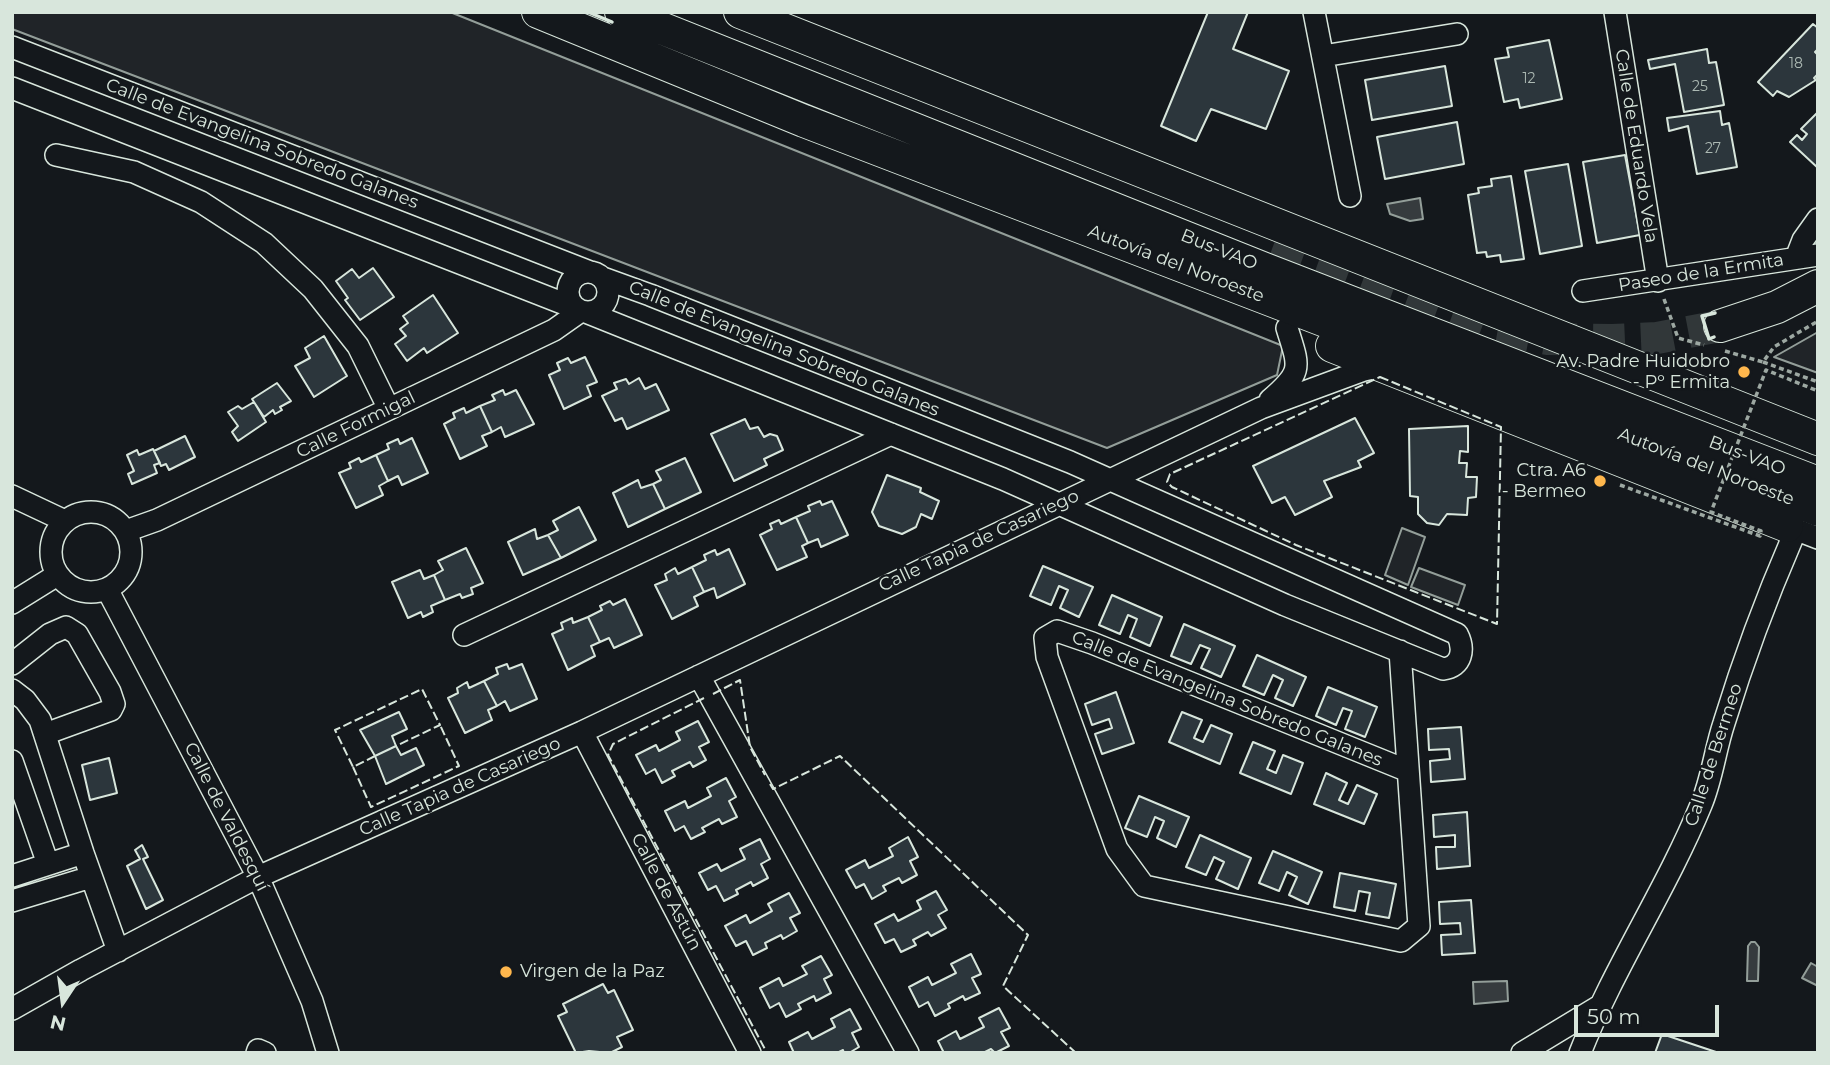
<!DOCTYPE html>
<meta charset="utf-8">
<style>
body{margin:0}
#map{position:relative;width:1830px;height:1065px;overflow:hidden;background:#14181c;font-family:Montserrat,sans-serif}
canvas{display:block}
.frame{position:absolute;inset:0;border:14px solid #d8e6dc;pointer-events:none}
.north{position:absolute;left:28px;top:967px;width:70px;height:70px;-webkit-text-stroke:5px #14181c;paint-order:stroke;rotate:193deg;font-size:19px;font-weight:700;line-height:28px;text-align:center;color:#d8e6dc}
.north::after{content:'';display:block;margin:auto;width:24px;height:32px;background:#d8e6dc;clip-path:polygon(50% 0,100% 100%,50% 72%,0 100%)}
.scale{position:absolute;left:1574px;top:1005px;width:145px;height:32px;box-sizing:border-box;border:4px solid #d8e6dc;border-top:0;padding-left:9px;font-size:21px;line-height:24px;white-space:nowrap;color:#d8e6dc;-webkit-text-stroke:5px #14181c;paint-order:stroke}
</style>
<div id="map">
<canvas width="1830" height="1065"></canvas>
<div class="frame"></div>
<div class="north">N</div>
<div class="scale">50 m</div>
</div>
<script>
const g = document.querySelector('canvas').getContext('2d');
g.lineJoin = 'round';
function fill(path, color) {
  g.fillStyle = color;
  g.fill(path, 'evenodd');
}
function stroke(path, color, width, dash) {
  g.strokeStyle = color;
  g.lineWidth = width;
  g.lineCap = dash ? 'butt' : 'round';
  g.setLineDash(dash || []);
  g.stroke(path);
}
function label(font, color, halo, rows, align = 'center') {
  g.font = font + ' Montserrat,sans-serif';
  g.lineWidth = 5;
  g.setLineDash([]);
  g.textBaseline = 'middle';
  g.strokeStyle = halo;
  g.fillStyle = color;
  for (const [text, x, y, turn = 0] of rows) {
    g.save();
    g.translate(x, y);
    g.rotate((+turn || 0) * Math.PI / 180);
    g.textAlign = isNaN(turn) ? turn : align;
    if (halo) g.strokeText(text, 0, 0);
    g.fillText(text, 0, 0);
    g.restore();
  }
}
const green = new Path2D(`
 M12,12H450L1283,346L1277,375L1107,448L12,29Z
 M1818,332V373L1774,357Z
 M1402,528L1425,537L1408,585L1385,575Z
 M1419,568L1465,585L1458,605L1411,587Z`);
fill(green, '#202428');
stroke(green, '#939e99', 2);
const water = new Path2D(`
 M1420,198L1423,219L1410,221L1390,214L1387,204Z
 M1751,942H1755L1759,947L1758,981H1747L1748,946Z
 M1811,963L1818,967V986L1802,978Z
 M1507,981L1508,1001L1474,1004L1473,982Z`);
fill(water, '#363b3e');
stroke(water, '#939e99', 2);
const building = new Path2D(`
 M1208,12H1248L1233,49L1289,71L1266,129L1211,109L1196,141L1161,126Z
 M1813,24L1818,28V49L1815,52L1818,55V74L1814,78L1816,80L1789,97L1777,91L1773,96L1758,82Z
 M1549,40L1562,99L1520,108L1518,99L1504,102L1495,59L1509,57L1507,48Z
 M1707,49L1709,63L1716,62L1724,105L1684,112L1675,64L1650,69L1648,60Z
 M1445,66L1452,106L1372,120L1365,80Z
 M1720,111L1722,125L1729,123L1737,167L1697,174L1688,126L1669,131L1667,118Z
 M1818,112V168L1790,142L1797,135L1802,140L1807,134L1801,129Z
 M1457,122L1464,164L1385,179L1377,137Z
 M1625,155L1640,235L1597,243L1583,162Z
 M1568,164L1582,246L1540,254L1525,171Z
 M1511,176L1524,259L1501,262L1500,255L1487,257L1486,252L1477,253L1468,195L1479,193L1478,188L1492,186L1491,179Z
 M373,268L394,297L360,320L345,300L348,298L336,281L352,269L359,278Z
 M433,295L458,333L427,353L424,348L407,361L395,344L406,336L400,329L408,323L403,316Z
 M324,336L347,376L314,397L295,366L310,358L305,348Z
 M585,357L597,382L587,386L591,396L564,409L549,375L560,370L557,363L568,358L571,363Z
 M639,378L645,389L656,384L669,410L627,429L622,418L615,421L602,396L617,389L614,383L626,379L629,384Z
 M277,383L291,401L280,407L282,410L275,414L273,410L264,417L252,399Z
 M503,390L505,395L516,390L534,424L505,437L501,427L492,432L480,406L495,400L492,395Z
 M254,402L266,422L238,441L232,432L238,426L228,412L238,406L242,409Z
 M480,406L492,432L482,436L487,446L460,459L444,424L455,418L453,413L464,408L466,413Z
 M1355,418L1374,453L1358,461L1361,467L1324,481L1332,497L1295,515L1285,497L1272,503L1253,466Z
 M745,419L750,429L758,427L764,437L770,434L777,436L783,450L764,459L767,465L734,481L711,434Z
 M1468,426V452L1460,451L1459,463H1467L1466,477H1477L1476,497L1468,498L1467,515L1447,514L1439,525L1427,523L1418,514V497L1410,496L1409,429Z
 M185,436L195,457L169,470L166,464L161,466L154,451Z
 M412,438L428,473L402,485L398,476L388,481L376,455L389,449L387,444L398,439L400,444Z
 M153,449L160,463L154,465L157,473L132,484L128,474L134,471L127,455L137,450L139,455Z
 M376,455L388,481L379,486L383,495L356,508L339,473L351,468L349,463L359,458L361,462Z
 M685,458L701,492L665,509L653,484L661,480L656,471Z
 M887,475L921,488L920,492L939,501L932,519L921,514L916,527L902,534L879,526L872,512Z
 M638,480L641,488L653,484L665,509L628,527L613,493Z
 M820,501L822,505L832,501L848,535L821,547L818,539L808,543L796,517L810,511L808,506Z
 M579,507L596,540L561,558L548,535L558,530L553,521Z
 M796,517L808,543L802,546L807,557L777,570L760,535L772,529L770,524L779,520L781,524Z
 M535,529L537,539L548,535L561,558L523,575L508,542Z
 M466,548L483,583L471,588L473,594L462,598L460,594L445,600L434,575L443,570L438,561Z
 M729,549L745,584L717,598L714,588L704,592L692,567L706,560L704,555L715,550L717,555Z
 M1043,566L1093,587L1079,617L1060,608L1068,590L1059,586L1051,605L1030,596Z
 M692,567L704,592L694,597L698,606L672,619L655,585L667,580L665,574L675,568L678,574Z
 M420,570L424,579L434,575L445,600L431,606L433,612L423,617L421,612L408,618L392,582Z
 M1112,595L1162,617L1150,646L1130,637L1137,619L1128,615L1120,634L1099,625Z
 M625,599L642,635L614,648L609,638L600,642L588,617L602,610L600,606L610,601L613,605Z
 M588,617L600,642L591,646L595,656L568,670L552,634L563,629L561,623L572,618L573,623Z
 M1184,624L1235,646L1221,677L1201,668L1210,649L1200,645L1191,664L1171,656Z
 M1257,655L1306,677L1293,706L1275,698L1283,680L1273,675L1264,695L1243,686Z
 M507,664L509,669L522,664L537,699L510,711L505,701L497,706L484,681L498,674L496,668Z
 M484,681L497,706L488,710L492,720L465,733L448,698L458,693L457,688L467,682L469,688Z
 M1328,687L1377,707L1365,737L1345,729L1352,711L1343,708L1336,725L1316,716Z
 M1116,692L1134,743L1102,754L1095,734L1112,728L1109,719L1092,725L1085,704Z
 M399,712L407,729L392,736L396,746L375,756L360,730Z
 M1182,712L1202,720L1194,738L1203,742L1211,725L1232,734L1220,764L1169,742Z
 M698,721L709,742L699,747L706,760L693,767L690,762L672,771L675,776L662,783L655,769L646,774L636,755L656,745L659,751L680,740L676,732Z
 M1461,727L1465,779L1431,782L1430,761L1450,759L1449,749L1429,750L1428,729Z
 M1253,742L1275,751L1267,769L1276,773L1283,755L1303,763L1291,794L1240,773Z
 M396,746L401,755L416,748L424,765L386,784L375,756Z
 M109,758L117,793L90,800L82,765Z
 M1326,773L1347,783L1339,800L1348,804L1357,785L1377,794L1364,824L1314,804Z
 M726,778L736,797L729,801L737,817L722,824L719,819L702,828L705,832L691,839L684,826L675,831L665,811L685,801L688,808L711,796L707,788Z
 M1139,796L1189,817L1176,847L1157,838L1164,821L1155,817L1147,837L1125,828Z
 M1467,812L1470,866L1437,869L1436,847H1455V835L1434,837L1433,815Z
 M1200,835L1251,858L1238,889L1216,879L1224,862L1214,857L1206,875L1186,867Z
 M908,837L918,857L910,861L917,875L902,883L899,878L883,886L886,891L872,899L864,884L856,888L846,870L865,860L869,868L893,856L889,848Z
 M760,839L770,859L761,864L768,878L753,886L751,882L736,890L738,894L724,901L716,886L708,890L699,873L717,864L721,871L745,859L740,849Z
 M142,845L148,857L143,859L163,900L146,909L127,866L140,859L135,850Z
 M1273,851L1322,872L1308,904L1289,895L1297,877L1287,872L1279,891L1259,883Z
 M1340,873L1396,884L1389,918L1366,914L1370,893L1359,891L1355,911L1334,907Z
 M936,891L947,910L938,915L946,928L931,936L928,932L913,940L916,945L901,952L894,939L885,943L875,924L894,914L898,921L921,909L917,901Z
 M789,893L800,913L790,918L797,931L783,939L781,935L765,943L767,948L753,955L746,941L736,946L725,926L746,915L750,923L772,911L768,904Z
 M1471,900L1475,953L1442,955L1441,935L1461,934L1460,923L1440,924L1439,902Z
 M971,954L981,974L972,978L980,993L965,1000L963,996L948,1004L950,1008L935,1016L928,1002L919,1007L909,987L928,977L932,985L956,973L951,964Z
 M821,956L832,975L824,979L831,993L816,1001L814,996L798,1004L801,1009L786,1017L779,1003L770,1008L760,988L779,978L783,986L807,974L802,966Z
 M603,984L608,993L614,990L633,1030L617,1037L622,1047L610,1053L589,1051L576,1053L558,1016L567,1012L563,1004Z
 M999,1008L1010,1028L1001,1032L1009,1046L995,1053L991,1049L983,1053H944L938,1041L956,1031L960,1039L984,1027L979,1018Z
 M850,1009L861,1029L852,1033L859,1047L849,1053H844L843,1050L837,1053H794L789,1042L808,1032L812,1039L835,1027L831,1019Z
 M1662,1034L1719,1053H1655Z`);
fill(building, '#2c363c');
stroke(building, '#d8e6dc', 2);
stroke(new Path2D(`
 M1272,249L1483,327L1548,339L1612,340L1657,338L1720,326`), '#313739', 32, [32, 16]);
const minor = new Path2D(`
 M1314,12L1350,196
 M1615,12L1658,281
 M12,47L590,272
 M1323,56L1457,34
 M12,88L575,308
 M56,155L134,172L201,202L264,243L313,289L358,346L389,409
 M1796,258L1803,240L1818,219
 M568 292a20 20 0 1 1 40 0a20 20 0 1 1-40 0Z
 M1583,291L1818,255
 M586,312L1003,479L1285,605L1443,669C1462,667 1465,649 1457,634L1070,462L650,295L603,278
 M1270,400C1304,371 1299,367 1287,328
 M12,496L65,521
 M51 552a40 40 0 1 1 80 0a40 40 0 1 1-80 0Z
 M1787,526L1818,538
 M126,531L157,520L554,330L581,311
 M107,589L258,877L312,1001L328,1053
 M12,603L57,575
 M464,635L891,434
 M1400,651L1419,926L1401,941L1144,886L1117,849L1047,657L1045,638L1057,631L1092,643L1408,771
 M12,664L50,634L66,627L77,634L110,692L114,704L111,710L45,734
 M699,676L908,1053
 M12,690L25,700L40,720L83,853L118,951
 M582,732L750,1053
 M12,761L48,864
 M12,876L83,853
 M12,901L91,877
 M12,1009L81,970L258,877L582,732L1261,408L1364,370L1382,366
 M257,1053L258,1050L265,1053
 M1522,1053L1598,1007
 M1580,1053C1614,967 1666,890 1701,805C1712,779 1715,750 1724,723C1743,661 1766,599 1792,539L1787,526`);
const highway = new Path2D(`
 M538,12L804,121L1818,510
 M621,12L1265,269L1818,483
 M740,12L1818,439
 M1720,326L1777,307L1818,286
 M1332,346L1787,526`);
stroke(minor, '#d8e6dc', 24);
stroke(highway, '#d8e6dc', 34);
stroke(new Path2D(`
 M1664,299L1678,338L1704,345
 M1725,351L1763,362L1774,347L1818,321
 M1763,362L1818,382`), '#9da8a2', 3.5, [5, 3.5]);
stroke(minor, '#14181c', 21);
stroke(highway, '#14181c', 32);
stroke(new Path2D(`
 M1620,485L1760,536L1761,531L1711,512L1766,370L1818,391`), '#9da8a2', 3.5, [5, 3.5]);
stroke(new Path2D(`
 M1380,377L1501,427L1497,624L1296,545L1172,487L1167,482L1170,474Z
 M713,694L740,680L750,747L765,775
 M704,698L613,744L608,755L767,1053
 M375,756L353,767L335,730L422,689L440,725L396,746
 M353,767L371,807L459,766L440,725
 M770,784L773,789L840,756L1028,935L1003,986L1076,1053`), '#d8e6dc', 2, [9, 3.5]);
stroke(new Path2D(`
 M588,12L612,22
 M1714,337L1709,339L1702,316L1715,313`), '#d8e6dc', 3.5);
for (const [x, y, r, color] of [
 [1744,372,7,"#ffb74d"],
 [1600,481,7,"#ffb74d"],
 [506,972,7,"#ffb74d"]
]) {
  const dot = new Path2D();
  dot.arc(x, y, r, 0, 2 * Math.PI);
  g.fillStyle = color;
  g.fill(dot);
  stroke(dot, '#14181c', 2.5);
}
label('14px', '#adbab4', null, [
 ["18",1796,64],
 ["12",1529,79],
 ["25",1700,87],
 ["27",1713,149]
]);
label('18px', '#d8e6dc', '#14181c', [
 ["Calle de Evangelina Sobredo Galanes",262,144,21],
 ["Calle de Eduardo Vela",1636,146,81],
 ["Bus-VAO",1219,250,22],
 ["Autovía del Noroeste",1176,264,21],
 ["Paseo de la Ermita",1701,273,-9],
 ["Calle de Evangelina Sobredo Galanes",784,349,22],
 ["Calle Formigal",356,425,-26],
 ["Bus-VAO",1747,456,21],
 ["Autovía del Noroeste",1706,467,21],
 ["Calle Tapia de Casariego",979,541,-25],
 ["Calle de Evangelina Sobredo Galanes",1227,699,22],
 ["Calle de Bermeo",1714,755,-72],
 ["Calle Tapia de Casariego",460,787,-24],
 ["Calle de Valdesquí",226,817,63],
 ["Calle de Astún",666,892,62]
]);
label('18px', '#d8e6dc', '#14181c', [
 ["Av. Padre Huidobro",1730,362],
 ["- Pº Ermita",1730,383],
 ["Ctra. A6",1586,471],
 ["- Bermeo",1586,492],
 ["Virgen de la Paz",520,972,"left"]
], 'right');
</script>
